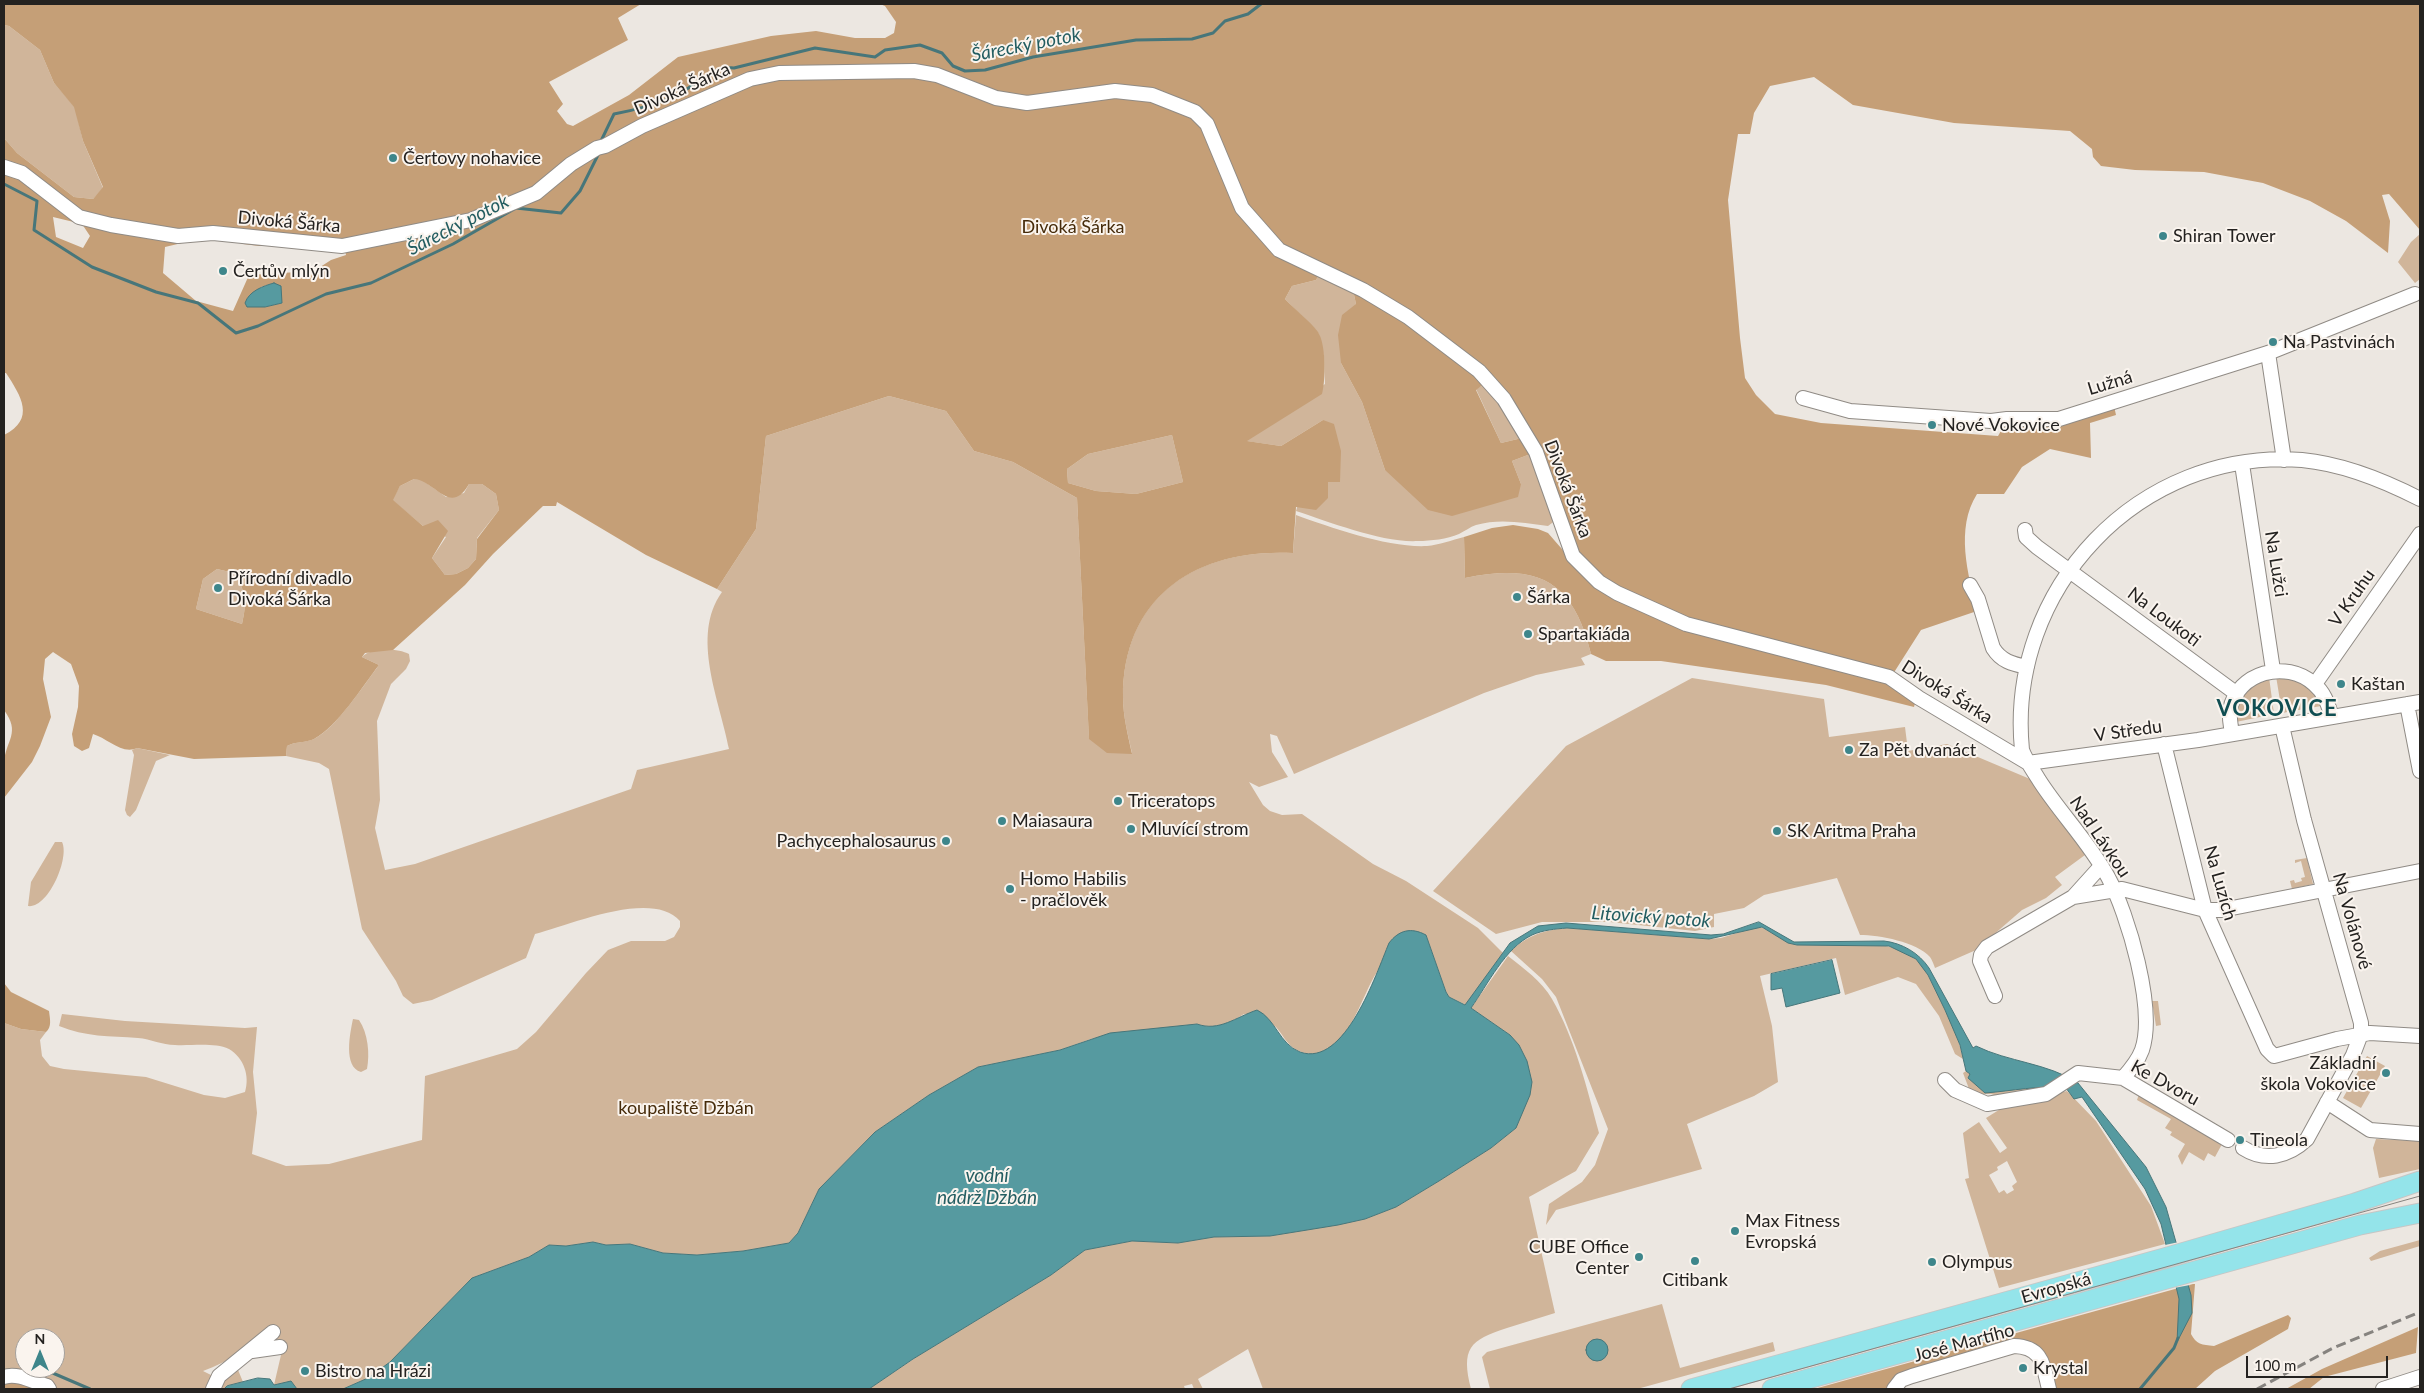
<!DOCTYPE html>
<meta charset="utf-8">
<style>
body{margin:0}
#map{position:relative;width:2424px;height:1393px;overflow:hidden;background:#ece7e1;font-family:Lato,sans-serif}
canvas{display:block}
.frame{position:absolute;inset:0;border:5px solid #242220;pointer-events:none}
.north{position:absolute;left:15px;top:1328px;width:50px;height:50px;box-sizing:border-box;background:#faf4ee;border:1px solid #a4a09c;border-radius:50%;rotate:0deg;font-size:14px;font-weight:700;line-height:20px;text-align:center;color:#242220}
.north::after{content:'';display:block;margin:auto;width:18px;height:22px;background:#3e868b;clip-path:polygon(50% 0,100% 100%,50% 72%,0 100%)}
.scale{position:absolute;left:2246px;top:1356px;width:142px;height:22px;box-sizing:border-box;border:2px solid #242220;border-top:0;padding-left:6px;font-size:15px;line-height:18px;white-space:nowrap;color:#242220;-webkit-text-stroke:4px #faf4ee;paint-order:stroke}
</style>
<div id="map">
<canvas width="2424" height="1393"></canvas>
<div class="frame"></div>
<div class="north">N</div>
<div class="scale">100 m</div>
</div>
<script>
const g = document.querySelector('canvas').getContext('2d');
g.lineJoin = 'round';
function fill(path, color) {
  g.fillStyle = color;
  g.fill(path, 'evenodd');
}
function stroke(path, color, width, dash) {
  g.strokeStyle = color;
  g.lineWidth = width;
  g.lineCap = dash ? 'butt' : 'round';
  g.setLineDash(dash || []);
  g.stroke(path);
}
function label(font, color, halo, rows, align = 'center') {
  g.font = font + ' Lato,sans-serif';
  g.lineWidth = 4;
  g.setLineDash([]);
  g.textBaseline = 'middle';
  g.strokeStyle = halo;
  g.fillStyle = color;
  for (const [text, x, y, turn = 0] of rows) {
    g.save();
    g.translate(x, y);
    g.rotate((+turn || 0) * Math.PI / 180);
    g.textAlign = isNaN(turn) ? turn : align;
    if (halo) g.strokeText(text, 0, 0);
    g.fillText(text, 0, 0);
    g.restore();
  }
}
fill(new Path2D(`
 M4,25L9,26L40,50L54,83L75,107L83,141L103,188L93,199L74,197L17,153L4,138Z
 M2420,234V279L2415,283L2398,262L2411,242Z
 M1323,268L1351,281L1356,304L1341,363L1362,402L1385,470L1521,484L1512,461L1533,453L1556,520L1548,526C1524,523 1500,518 1476,525C1470,527 1465,531 1459,534C1447,539 1431,541 1418,541C1382,543 1330,522 1296,511L1323,420L1281,446L1246,441L1325,384L1324,357L1319,334L1285,299L1292,286L1316,280Z
 M1485,384L1522,438L1501,443L1476,389Z
 M889,396L946,411L974,451L1013,462L1077,498L1089,738L1132,753C1128,735 1123,716 1123,697C1123,595 1197,548 1293,553L1296,515C1332,528 1389,548 1427,546C1439,545 1452,540 1464,537L1465,578C1538,563 1573,580 1591,654L1581,658L1585,665L1536,675L1484,693L1294,774L1277,736L1270,734L1272,752L1288,777L1259,787L1249,782L1263,805L1270,811L1282,815L1302,814L1373,864L1406,881L1478,928L1503,953L1466,1005L1449,997L1446,992L1426,935C1414,943 1383,962 1377,972C1360,997 1344,1070 1299,1051C1287,1046 1284,1036 1276,1027C1270,1021 1252,1018 1244,1014C1229,1024 1214,1030 1197,1024L1091,1039L1060,1050L978,1067L929,1095L875,1132L819,1189L798,1233L789,1243L743,1251L697,1255L663,1253L630,1244L606,1245L593,1242L566,1246L549,1245L529,1257L472,1278L390,1362L368,1378L343,1389H297L291,1382L274,1385L281,1355L276,1335C250,1345 229,1362 203,1371L213,1376L209,1389H55L21,1376L4,1384V1023L21,1029L46,1032L40,1040L42,1056L50,1066L64,1069L146,1077L204,1095L225,1098L245,1092C250,1076 244,1058 229,1049C214,1042 191,1046 175,1045C162,1045 151,1039 138,1038C110,1036 85,1037 59,1026L62,1014L125,1021L245,1028L257,1027L253,1072L257,1113L252,1154L286,1166L329,1164L422,1140L425,1076L517,1049L536,1032L586,973L608,950L631,941H665L674,937L680,927V921C652,889 570,925 535,934L526,958L432,1000L413,1004L403,996L396,981L362,929L329,769L319,763L286,756L287,746C296,741 305,743 314,739C336,728 363,686 379,665L362,657C371,647 398,648 409,654L410,661L406,669L391,684L377,721L380,800L375,828L385,870L415,864L631,789L637,770L729,749C720,701 690,636 722,592L717,589L756,529L766,436ZM25,1338H55V1368H25Z
 M1172,435L1183,482L1136,494L1096,491L1068,483L1067,469L1088,454Z
 M414,479H421L446,497L464,493L469,484H482L496,494L499,510L477,538L476,559L468,568L456,574L445,575L432,558L446,537L423,526L392,500L400,486Z
 M217,569L234,573C246,591 247,603 242,624L196,609L203,579Z
 M2276,676H2296L2317,693L2321,706L2282,713Z
 M2269,677L2274,714L2236,722C2234,689 2244,691 2269,677Z
 M1692,678L1824,699L1829,737L1905,727L1908,751L1947,744L2030,779L2085,855L2055,877L2062,885L2046,898L2022,910L1976,950L1935,968C1934,965 1932,960 1930,957C1917,942 1879,935 1860,935L1837,878L1764,895L1744,908L1714,914V927L1695,931L1610,922H1542L1496,934L1433,891L1566,746Z
 M137,748L170,755L156,761L136,810L130,817L127,815L125,810L134,755L132,750Z
 M55,842H62C70,858 48,909 28,906L31,882Z
 M2307,858L2313,884L2292,889L2290,881L2294,880L2295,883L2302,881L2301,878L2305,877L2301,861L2295,863V860Z
 M1756,927C1771,927 1782,941 1797,945C1831,945 1889,936 1916,959C1926,967 1932,984 1938,995C1948,1016 1959,1036 1963,1059L1955,1054L1939,1016L1916,984L1898,977L1845,995L1836,958L1760,976L1772,1026L1778,1082L1754,1096L1687,1124L1702,1169L1556,1210L1546,1225L1549,1204L1582,1182L1595,1165L1608,1129L1556,997L1542,979L1511,951C1528,935 1544,930 1567,928L1709,939L1721,938Z
 M1508,956C1523,968 1542,981 1552,999C1575,1039 1587,1088 1599,1133L1576,1171L1529,1197L1555,1313C1539,1318 1523,1323 1507,1328C1469,1340 1461,1349 1471,1389H1263L1248,1349L1198,1379L1203,1389H1194L1192,1384L1184,1386L1185,1389H869L918,1356L1051,1275L1085,1250L1132,1241L1178,1243L1214,1237L1270,1236L1365,1219L1396,1207L1439,1181L1491,1148L1516,1128L1510,1035L1471,1008Z
 M2152,1001H2158L2161,1025L2156,1026Z
 M353,1019L359,1020C368,1033 370,1054 367,1069L361,1072C343,1067 350,1033 353,1019Z
 M2367,1056L2385,1066L2361,1108L2343,1098Z
 M1966,1071L1971,1074L1968,1078L1991,1092L2046,1086L2047,1090L2000,1097L1991,1094H1971L1963,1073Z
 M2067,1091L2096,1121L2151,1206L2165,1244L1999,1288L1965,1179L1969,1178L1963,1133L1979,1122L2000,1153L2007,1148L1986,1118L2002,1108ZM2007,1161L2017,1182L2012,1186L2014,1190L2007,1194L2004,1190L1999,1193L1989,1175L1998,1170L1997,1167Z
 M2139,1094L2227,1135L2215,1157L2208,1153L2204,1161L2189,1152L2182,1165L2178,1156L2185,1144L2170,1135L2172,1132L2165,1128L2171,1119L2137,1100Z
 M2376,1139L2420,1141V1169L2379,1178L2373,1148Z
 M2420,1240V1246L2371,1261L2369,1258L2380,1251Z
 M1662,1304L1680,1368L1773,1342L1775,1351L1637,1389H1490L1482,1357L1487,1352Z
 M236,1365L243,1382L227,1386L224,1389H216Z`), '#d0b59a');
fill(new Path2D(`
 M4,4H641L618,18L628,40L549,82L563,104L557,111L567,124L573,126L629,95L678,57L771,36L816,31L855,38H885L894,33L896,22L885,6L880,4H2420V230L2389,194L2382,195L2390,221L2388,253L2346,221L2310,201L2263,183L2204,172L2135,170L2101,166L2093,157L2092,149L2070,131L1954,123L1853,105L1814,77L1770,86L1754,113L1750,134H1738L1728,200L1740,338L1745,378L1756,395L1775,414L1821,423L1998,436L2005,424L2114,406L2116,415L2090,423L2091,458L2050,449L2022,467L2004,494H1977C1955,529 1968,574 1977,611L1921,630L1893,674L1708,628L1615,588L1577,555L1533,453L1512,461L1521,484L1518,497L1452,516L1428,510L1385,470L1362,402L1341,363L1338,335L1342,315L1356,304L1351,281L1323,268L1316,280L1292,286L1285,299C1295,310 1309,320 1318,332C1326,344 1326,380 1322,394L1247,441L1281,446L1323,420L1334,424L1341,451L1340,482H1328V498L1316,510L1296,507L1293,553C1198,548 1123,595 1123,697C1123,716 1128,735 1132,754L1107,753L1089,739L1077,498L1013,462L974,451L946,411L889,396L766,436L756,529L717,589L646,555L557,502L556,506H543L493,554L465,585L393,650L365,653L362,657L379,665C362,687 338,726 314,739C306,743 296,741 287,746L286,756L194,759L137,748C122,755 107,738 93,734L89,748L82,751L74,746L72,734L78,707L79,686L71,664L53,652L45,659L43,679L51,717L40,746L32,762L4,798C4,786 2,774 4,762C6,740 21,733 4,710V435C36,419 21,396 6,373H4V138L17,153L74,197L93,199L103,187L83,141L74,107L54,83L40,50L9,26L4,25ZM53,217L82,224L90,236L83,248L56,237ZM207,237L233,239L243,244L259,246H290L343,242L346,255L331,260L314,271L249,275L233,311L196,301L163,273L165,247ZM274,283L282,303L265,307H247L261,287ZM1484,384L1494,393L1522,438L1501,443L1476,390ZM1172,435L1183,482L1136,494L1096,491L1068,483L1067,469L1088,454ZM414,479C435,480 450,517 469,484H482L496,494L499,510L477,539L476,559L468,568L456,574L445,575L432,558L448,531L438,520L423,526L393,500L400,486ZM217,569L234,573C246,591 247,603 242,624L196,609L203,579Z
 M1513,525L1538,529L1548,533L1568,556L1618,596L1886,681L1916,699L1914,707L1826,685L1661,661H1606L1591,654C1573,580 1538,563 1465,578L1464,537L1492,528Z
 M4,983L11,992L49,1011C50,1019 52,1027 46,1032L21,1029L4,1023Z
 M2193,1284H2195L2191,1334C2196,1344 2202,1345 2214,1346L2288,1315L2291,1318L2288,1329L2215,1371L2195,1389H2053L2031,1343L1899,1375L1892,1380L1886,1389H1814Z
 M2418,1327L2416,1353L2324,1377L2309,1389H2286L2322,1369Z
 M21,1376L55,1389H4V1384Z`), '#c59f77');
const water = new Path2D(`
 M274,283L281,286L282,303L265,307H247L245,303C249,291 263,286 274,283Z
 M1759,922L1794,942L1884,941C1902,943 1919,953 1929,968L1973,1048L1976,1046C2008,1062 2048,1063 2078,1083L2146,1167L2166,1207L2191,1295L2192,1313L2177,1342L2179,1299L2161,1224L2145,1189L2082,1097L2074,1099L2066,1088C2039,1085 2012,1091 1985,1093L1968,1078L1970,1074L1966,1071L1960,1045L1945,1010L1928,975L1916,959L1889,946L1797,945L1788,943L1762,927L1709,939L1567,928C1555,929 1543,930 1532,935C1505,948 1488,984 1471,1008L1510,1035L1519,1045L1527,1061L1532,1082L1530,1095L1516,1128L1491,1148L1439,1181L1396,1207L1365,1219L1338,1225L1270,1236L1214,1237L1178,1243L1132,1241L1085,1250L1051,1275L913,1359L869,1389H343L368,1378L390,1362L472,1278L529,1257L549,1245L566,1246L593,1242L606,1245L630,1244L663,1253L697,1255L743,1251L789,1243L798,1233L819,1189L875,1132L929,1095L978,1067L1060,1050L1110,1033L1197,1024C1219,1032 1236,1017 1257,1010C1276,1019 1279,1044 1300,1052C1345,1068 1376,974 1389,943C1399,930 1411,927 1426,935L1446,992L1449,997L1465,1005L1510,943L1538,926L1566,923L1711,935L1723,934Z
 M1832,960L1840,993L1786,1007L1782,988L1771,990V974Z
 M1586 1350a11 11 0 1 1 22 0a11 11 0 1 1-22 0Z
 M258,1378L270,1379L274,1385L291,1381L297,1389H224L227,1386Z`);
fill(water, '#569aa0');
stroke(water, '#47767a', 1);
fill(new Path2D(`
 M2179,1242L2190,1285L2174,1288L2165,1245Z`), '#ece7e1');
stroke(new Path2D(`
 M600,143L614,114C635,110 655,105 675,96C695,87 710,66 734,68L815,48L875,57L885,50L920,45L942,53L953,66L965,71L985,70L1033,57L1136,40L1192,39L1213,33L1225,21L1248,14L1261,4
 M4,184L37,201L34,230L92,267L156,292L198,303L236,333L258,326L326,294L371,283L453,244L516,208L561,213L580,191L600,151
 M41,1368L90,1389
 M22,1373L30,1368
 M2140,1389L2174,1348L2178,1338`), '#47767a', 3);
const minor = new Path2D(`
 M4,167L22,173L79,217L111,225L178,236L213,233L342,246L471,220L536,193L571,164L597,148L605,146L642,126L750,79L779,73L914,71L937,75L996,98L1027,103L1115,91L1152,95L1195,112L1207,124L1242,208L1279,250L1363,290L1408,317L1479,371L1504,399L1536,452L1573,556L1599,582L1617,593L1686,624L1889,677L1919,698L2028,763
 M2268,353L2284,460
 M1803,398L1850,411L1991,421L2007,419H2059L2268,353L2415,294
 M2242,464L2273,670
 M2025,530L2026,537L2037,547L2237,694
 M1970,585L1978,599L1993,648C2001,661 2012,664 2027,667
 M2315,684L2420,534
 M2407,704L2420,771
 M2232,734C2231,726 2229,718 2230,710C2237,672 2286,659 2314,684C2325,693 2328,705 2332,717
 M2164,744L2205,910L2267,1049L2274,1056L2278,1055L2337,1039L2370,1033L2420,1036
 M2028,763L2198,740L2420,702
 M2073,897L2122,889L2205,910H2222L2420,871
 M1995,996L1980,961L1981,955L1987,947L2073,897L2101,866
 M2123,1078C2131,1069 2138,1061 2142,1050C2156,1009 2128,914 2108,877C2089,842 2060,813 2039,780C2033,770 2026,761 2022,750C2006,589 2139,448 2302,460C2344,464 2383,480 2420,499
 M1945,1080L1955,1090L1987,1104L2046,1094L2078,1073L2123,1078L2228,1140
 M2327,1102L2370,1130L2420,1134
 M2243,1148C2265,1162 2288,1157 2307,1139L2353,1055L2361,1034V1023L2304,820L2282,726
 M252,1351L280,1347
 M4,1377C17,1372 34,1382 47,1386L49,1389
 M213,1389L219,1376L273,1332
 M1894,1389L1901,1380L1912,1376L2014,1346C2043,1347 2043,1365 2049,1389
 M2383,1389L2420,1377`);
const major = new Path2D(`
 M1691,1389L2164,1258L2355,1203L2420,1181
 M1772,1389L2360,1225L2420,1213`);
stroke(minor, '#908b85', 16);
stroke(major, '#c6c6c5', 21);
stroke(minor, '#fff', 14);
stroke(major, '#94e4ea', 19);
stroke(new Path2D(`
 M1729,1389L2420,1196`), '#86837f', 1);
stroke(new Path2D(`
 M2257,1389L2333,1348L2420,1312`), '#86837f', 3, [10, 5]);
for (const [x, y, r, color] of [
 [393,158,5,"#3e868b"],
 [2163,236,5,"#3e868b"],
 [223,271,5,"#3e868b"],
 [2273,342,5,"#3e868b"],
 [1932,425,5,"#3e868b"],
 [218,588,5,"#3e868b"],
 [1517,597,5,"#3e868b"],
 [1528,634,5,"#3e868b"],
 [2341,684,5,"#3e868b"],
 [1849,750,5,"#3e868b"],
 [1118,801,5,"#3e868b"],
 [1002,821,5,"#3e868b"],
 [1131,829,5,"#3e868b"],
 [1777,831,5,"#3e868b"],
 [946,841,5,"#3e868b"],
 [1010,889,5,"#3e868b"],
 [2386,1073,5,"#3e868b"],
 [2240,1140,5,"#3e868b"],
 [1735,1231,5,"#3e868b"],
 [1639,1257,5,"#3e868b"],
 [1695,1261,5,"#3e868b"],
 [1932,1262,5,"#3e868b"],
 [2023,1368,5,"#3e868b"],
 [305,1371,5,"#3e868b"]
]) {
  const dot = new Path2D();
  dot.arc(x, y, r, 0, 2 * Math.PI);
  g.fillStyle = color;
  g.fill(dot);
  stroke(dot, '#faf4ee', 2);
}
label('18px', '#242220', '#faf4ee', [
 ["Divoká Šárka",682,89,-24],
 ["Divoká Šárka",289,222,5],
 ["Lužná",2110,383,-17],
 ["Divoká Šárka",1568,489,69],
 ["Na Lužci",2276,564,81],
 ["V Kruhu",2352,598,-55],
 ["Na Loukoti",2164,617,37],
 ["Divoká Šárka",1947,692,32],
 ["V Středu",2128,731,-8],
 ["Nad Lávkou",2100,837,56],
 ["Na Luzích",2220,883,74],
 ["Na Volánové",2352,921,74],
 ["Ke Dvoru",2165,1083,29],
 ["Evropská",2056,1288,-16],
 ["José Martího",1964,1343,-15]
]);
label('18px', '#242220', '#faf4ee', [
 ["Čertovy nohavice",403,158],
 ["Shiran Tower",2173,236],
 ["Čertův mlýn",233,271],
 ["Na Pastvinách",2283,342],
 ["Nové Vokovice",1942,425],
 ["Přírodní divadlo",228,578],
 ["Divoká Šárka",228,599],
 ["Šárka",1527,597],
 ["Spartakiáda",1538,634],
 ["Kaštan",2351,684],
 ["Za Pět dvanáct",1859,750],
 ["Triceratops",1128,801],
 ["Maiasaura",1012,821],
 ["Mluvící strom",1141,829],
 ["SK Aritma Praha",1787,831],
 ["Pachycephalosaurus",936,841,"right"],
 ["Homo Habilis",1020,879],
 ["- pračlověk",1020,900],
 ["Základní",2376,1063,"right"],
 ["škola Vokovice",2376,1084,"right"],
 ["Tineola",2250,1140],
 ["Max Fitness",1745,1221],
 ["Evropská",1745,1242],
 ["CUBE Office",1629,1247,"right"],
 ["Center",1629,1268,"right"],
 ["Olympus",1942,1262],
 ["Citibank",1695,1280,"center"],
 ["Krystal",2033,1368],
 ["Bistro na Hrázi",315,1371]
], 'left');
label('18px', '#462b0a', '#faf4ee', [
 ["Divoká Šárka",1073,227],
 ["koupaliště Džbán",686,1108]
]);
label('italic 19px', '#235d61', '#faf4ee', [
 ["Šárecký potok",1026,45,-11],
 ["Šárecký potok",458,225,-27],
 ["Litovický potok",1651,917,4],
 ["vodní",987,1176],
 ["nádrž Džbán",987,1198]
]);
g.letterSpacing = '1px';
label('bold 22px', '#104e52', '#faf4ee', [
 ["VOKOVICE",2277,709]
]);
g.letterSpacing = '0px';
</script>
